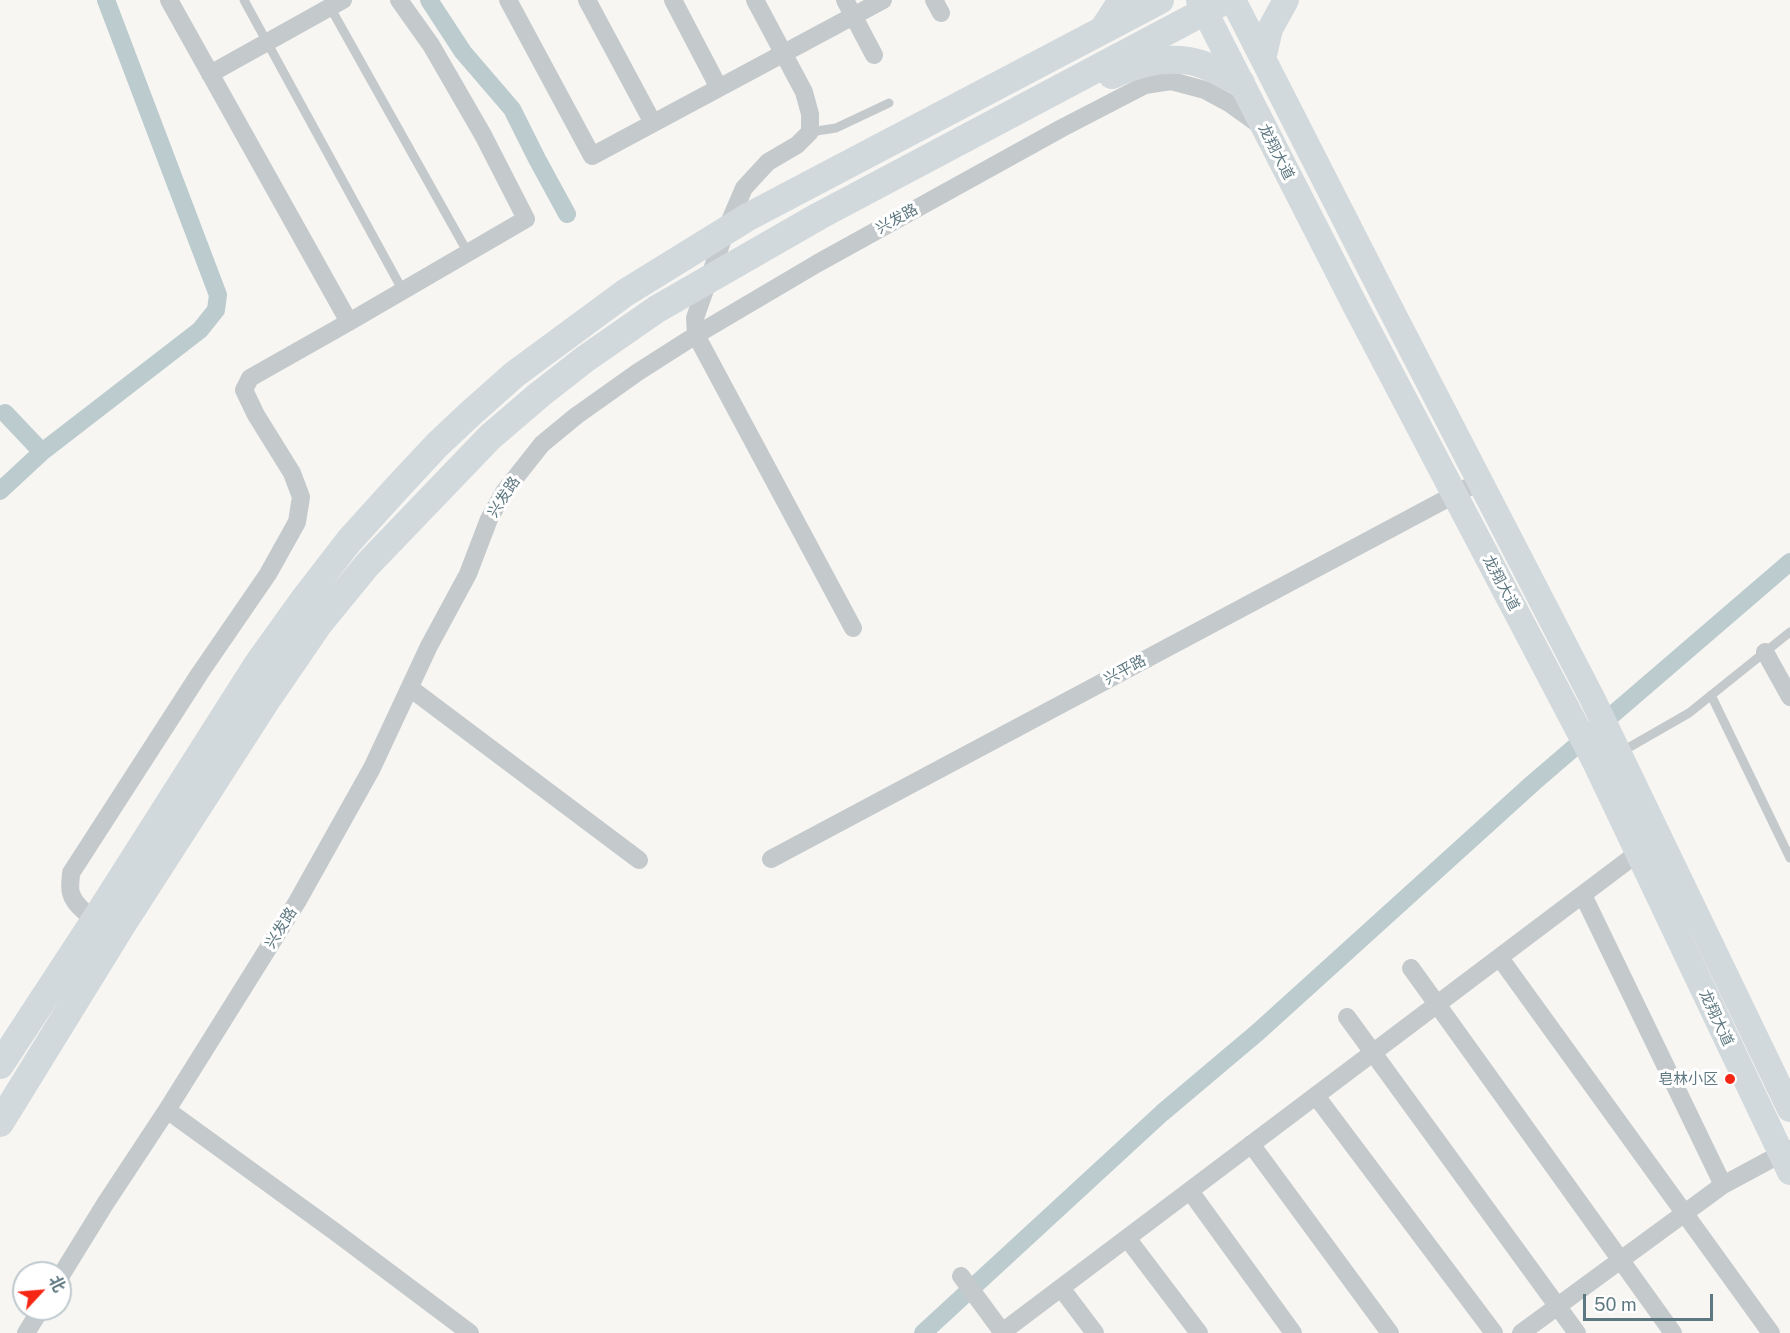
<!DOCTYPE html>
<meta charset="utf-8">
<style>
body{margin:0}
#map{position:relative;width:1790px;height:1333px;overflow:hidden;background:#f7f6f3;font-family:"Public Sans","Noto Sans SC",sans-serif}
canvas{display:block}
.north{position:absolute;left:12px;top:1261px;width:60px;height:60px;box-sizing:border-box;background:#fff;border:2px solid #bfc9cd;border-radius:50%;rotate:64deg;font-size:16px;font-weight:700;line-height:24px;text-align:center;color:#5e7881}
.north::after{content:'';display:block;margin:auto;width:21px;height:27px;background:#f62614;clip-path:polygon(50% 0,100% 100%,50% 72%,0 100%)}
.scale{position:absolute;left:1583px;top:1294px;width:130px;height:27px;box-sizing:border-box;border:3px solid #5e7881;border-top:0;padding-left:8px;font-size:18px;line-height:21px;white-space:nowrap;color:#5e7881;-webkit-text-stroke:4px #fff;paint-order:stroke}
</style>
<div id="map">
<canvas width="1790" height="1333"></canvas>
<div class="north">北</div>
<div class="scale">50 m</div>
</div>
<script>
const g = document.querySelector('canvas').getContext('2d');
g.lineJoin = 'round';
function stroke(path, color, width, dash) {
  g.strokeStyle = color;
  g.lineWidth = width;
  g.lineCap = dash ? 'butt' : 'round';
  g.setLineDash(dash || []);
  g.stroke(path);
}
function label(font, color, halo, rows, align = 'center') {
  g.font = font + ' "Public Sans","Noto Sans SC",sans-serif';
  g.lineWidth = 6;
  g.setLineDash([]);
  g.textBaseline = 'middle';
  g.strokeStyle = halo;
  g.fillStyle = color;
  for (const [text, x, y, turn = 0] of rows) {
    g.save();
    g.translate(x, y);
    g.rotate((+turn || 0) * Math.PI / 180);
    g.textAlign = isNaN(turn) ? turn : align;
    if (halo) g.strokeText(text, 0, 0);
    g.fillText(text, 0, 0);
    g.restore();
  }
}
stroke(new Path2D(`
 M429,0L463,52L512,109L537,159L567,214
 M5,413L42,452
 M0,491L42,452L200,330L216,310L218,295L106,0
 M923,1333L1162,1113L1258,1032L1533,783L1790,562`), '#bbcbce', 18);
stroke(new Path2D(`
 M244,0L403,291
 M330,7L468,253
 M810,132L836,128L889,103
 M1711,695L1790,858
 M1621,752L1689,713L1790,632`), '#c4c9cc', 9);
stroke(new Path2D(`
 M169,0L349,322
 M508,0L592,156L883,0
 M587,0L653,123
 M673,0L719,88
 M755,0L804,92L810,114V132L797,145L768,162L744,188L726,230L695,318L696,335L853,628
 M845,0L874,55
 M934,0L941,13
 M210,74L343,0
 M1765,652L1790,697
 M410,688L639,860
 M771,859L1480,481
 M1583,895L1723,1185
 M104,922C92,920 74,905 71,893C69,887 71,879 71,873L200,673L268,574L297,522L301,497L292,473L256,415L244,390L250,378L349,322L526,219L483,135L431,45L399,0
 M1500,958L1771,1333
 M1411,968L1673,1333
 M1347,1017L1577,1333
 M1316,1096L1494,1333
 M167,1110L334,1231L470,1333
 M1251,1144L1390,1333
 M1190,1191L1293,1333
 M1127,1238L1199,1333
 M961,1276L1003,1333
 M60,1277L105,1204L167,1110L297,902L372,768L429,646L468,574L489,519L504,492L542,444L576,416L638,372L696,335L818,263L1062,128L1145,85L1171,81L1205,90L1229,103L1261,126
 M1061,1288L1095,1333
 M26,1333L41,1309
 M1001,1333L1647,846
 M1521,1333L1723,1185L1790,1149`), '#c4c9cc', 18);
stroke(new Path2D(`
 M1199,0L1356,307L1594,760L1790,1172
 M1233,0L1388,304L1592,698L1790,1109
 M1101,31L1121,0
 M1263,59L1270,29L1286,0`), '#d2d9dc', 26);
stroke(new Path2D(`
 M1112,75C1135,64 1163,57 1189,61C1208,64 1225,75 1241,83
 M0,1065L95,920L257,665L305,598L349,541L396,489L437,445L471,413L515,374L625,293L748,217L1160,0
 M0,1123L122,925L268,698L318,625L367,565L490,437L539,395L585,359L657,309L819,216L1226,0`), '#d2d9dc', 28);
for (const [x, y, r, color] of [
 [1730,1079,6,"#f62614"]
]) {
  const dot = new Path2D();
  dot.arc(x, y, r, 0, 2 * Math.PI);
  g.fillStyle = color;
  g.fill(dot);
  stroke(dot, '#fff', 2);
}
label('15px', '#5e7881', '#fff', [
 ["龙翔大道",1276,152,63],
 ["兴发路",897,219,-29],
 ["兴发路",504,497,-57],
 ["龙翔大道",1501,583,62],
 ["兴平路",1125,670,-28],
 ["兴发路",281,928,-58],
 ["龙翔大道",1716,1018,65]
]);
label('15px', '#5e7881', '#fff', [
 ["皂林小区",1718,1079]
], 'right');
</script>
